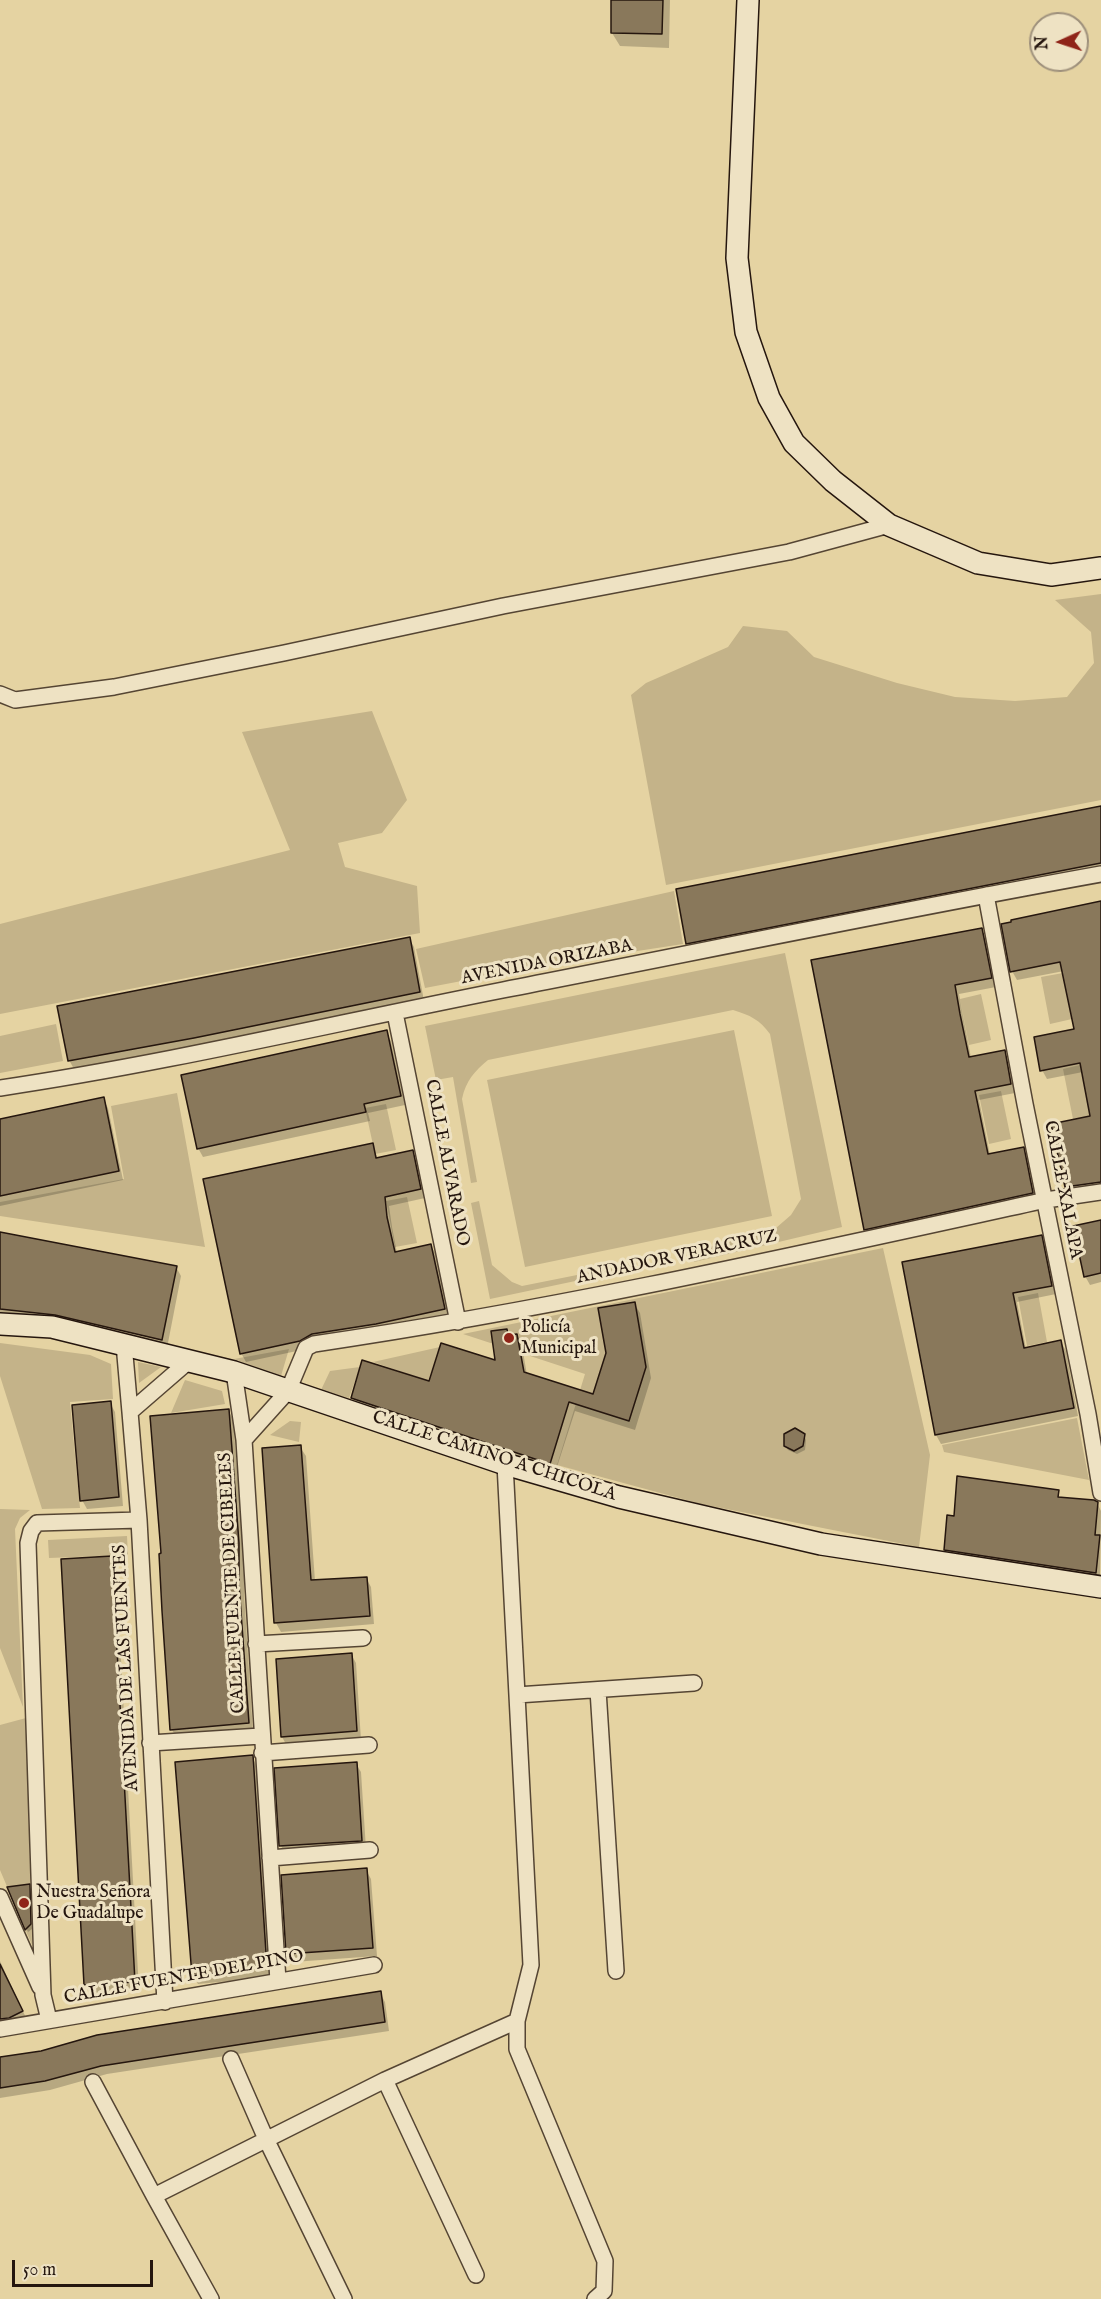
<!DOCTYPE html>
<meta charset="utf-8">
<style>
body{margin:0}
#map{position:relative;width:1101px;height:2299px;overflow:hidden;background:#e5d3a2;font-family:"IM FELL English",serif}
canvas{display:block}
.north{position:absolute;left:1029px;top:12px;width:60px;height:60px;box-sizing:border-box;background:#eee2c3;border:2px solid #9e907b;border-radius:50%;rotate:267deg;font-size:16px;font-weight:700;line-height:24px;text-align:center;color:#25160e}
.north::after{content:'';display:block;margin:auto;width:21px;height:27px;background:#8f2418;clip-path:polygon(50% 0,100% 100%,50% 72%,0 100%)}
.scale{position:absolute;left:12px;top:2260px;width:141px;height:27px;box-sizing:border-box;border:3px solid #25160e;border-top:0;padding-left:8px;font-size:18px;line-height:21px;white-space:nowrap;color:#25160e;-webkit-text-stroke:4px #eee2c3;paint-order:stroke}
</style>
<div id="map">
<canvas width="1101" height="2299"></canvas>
<div class="north">N</div>
<div class="scale">50 m</div>
</div>
<script>
const g = document.querySelector('canvas').getContext('2d');
g.lineJoin = 'round';
function fill(path, color) {
  g.fillStyle = color;
  g.fill(path, 'evenodd');
}
function stroke(path, color, width, dash) {
  g.strokeStyle = color;
  g.lineWidth = width;
  g.lineCap = dash ? 'butt' : 'round';
  g.setLineDash(dash || []);
  g.stroke(path);
}
function label(font, color, halo, rows, align = 'center') {
  g.font = font + ' "IM FELL English",serif';
  g.lineWidth = 6;
  g.setLineDash([]);
  g.textBaseline = 'middle';
  g.strokeStyle = halo;
  g.fillStyle = color;
  for (const [text, x, y, turn = 0] of rows) {
    g.save();
    g.translate(x, y);
    g.rotate((+turn || 0) * Math.PI / 180);
    g.textAlign = isNaN(turn) ? turn : align;
    if (halo) g.strokeText(text, 0, 0);
    g.fillText(text, 0, 0);
    g.restore();
  }
}
fill(new Path2D(`
 M1101,594V800L666,885L631,695L646,683L728,647L743,626L787,631L814,657L897,683L955,697L1015,701L1067,697L1094,663L1091,632L1055,600Z
 M372,711L407,800L382,833L338,843L345,867L417,886L420,933L0,1014V924L290,850L242,732Z
 M674,891L683,944L540,966L425,988L416,949Z
 M785,953L842,1227L694,1262L692,1252L776,1228L791,1215L801,1199L770,1034C760,1020 750,1015 733,1010L488,1060C475,1071 466,1080 462,1099L477,1182L471,1183L453,1077L436,1080L425,1026Z
 M1063,973L1072,1019L1050,1024L1041,977Z
 M981,994L991,1040L969,1045L960,999Z
 M56,1024L63,1061L0,1073V1036Z
 M734,1030L772,1216L525,1267L487,1080Z
 M1080,1065L1090,1116L1073,1119L1063,1069Z
 M1001,1091L1011,1139L989,1144L979,1095Z
 M177,1093L205,1247L0,1216V1202L124,1179L111,1106Z
 M386,1104L396,1150L375,1154L365,1108Z
 M407,1197L417,1243L395,1247L386,1201Z
 M479,1201L492,1265L512,1282L522,1286L637,1263V1268L490,1299L471,1203Z
 M883,1248L930,1455L919,1547L701,1504L557,1465L585,1374L463,1334Z
 M1038,1293L1047,1342L1027,1346L1018,1297Z
 M0,1343L90,1355L111,1364L113,1399L70,1402L80,1508L42,1509L0,1376Z
 M440,1347L428,1381L373,1362Z
 M289,1349L281,1376L234,1359Z
 M138,1362L161,1367L139,1383Z
 M360,1367L349,1398L321,1390L330,1371Z
 M185,1380L222,1391L225,1404L171,1413Z
 M1077,1418L1089,1480L944,1452L942,1445Z
 M290,1421L301,1422L299,1442L270,1435Z
 M0,1509L30,1510L20,1518L15,1529L23,1707L0,1648Z
 M127,1536L128,1555L49,1558L48,1540Z
 M26,1718L32,1945L0,1870V1725Z`), '#c4b389');
fill(new Path2D(`
 M613,0H670L669,48L620,46L612,33Z
 M1101,806V872L693,952L688,943Z
 M1101,903V1192L1071,1196L1066,1187L1053,1126L1092,1117L1083,1072L1047,1079L1042,1070L1075,1030L1064,971L1017,980L1012,971Z
 M981,929L986,938L996,987L959,994L971,1058L1004,1052L1009,1061L1015,1093L979,1100L990,1155L1023,1148L1028,1157L1037,1202L870,1238L865,1229L813,962Z
 M409,938L414,947L424,1001L115,1063L74,1069L69,1060Z
 M386,1032L391,1041L405,1105L368,1113L370,1121L203,1157L198,1148Z
 M103,1099L108,1108L123,1180L0,1206V1121Z
 M372,1145L378,1159L412,1152L417,1160L425,1198L389,1206L392,1227L397,1253L431,1246L436,1254L449,1318L246,1362L241,1353Z
 M1101,1222V1282L1090,1285L1085,1276Z
 M0,1234L176,1267L181,1276L167,1348L0,1317Z
 M1041,1237L1046,1245L1056,1294L1017,1302L1026,1349L1061,1342L1066,1351L1078,1416L941,1444L936,1435L904,1263Z
 M634,1303L640,1313L651,1378L635,1430L575,1411L555,1473L358,1408L353,1398L430,1383L497,1362L506,1330L510,1337L516,1336L522,1346L527,1375L594,1396Z
 M110,1403L115,1412L123,1506L87,1509L82,1500Z
 M228,1410L233,1419L244,1553V1594L253,1732L177,1738L172,1730L163,1611L159,1514Z
 M804,1435L806,1440L805,1450L797,1454L788,1450L785,1445Z
 M300,1447L306,1456L315,1581L366,1578L371,1587L374,1624L281,1632L276,1623Z
 M1058,1494L1060,1498L1097,1503L1101,1511L1100,1582L950,1558L945,1550L955,1518Z
 M111,1558L116,1567L139,1991L90,1994L85,1985L63,1561Z
 M351,1654L356,1663L361,1740L287,1746L282,1737Z
 M252,1757L257,1766L272,1977L198,1984L193,1975Z
 M356,1764L361,1772L366,1849L286,1855L281,1846L276,1769Z
 M366,1870L371,1879L377,1956L293,1962L288,1953Z
 M29,1886L31,1889L32,1929L28,1932L9,1888Z
 M0,1961L27,2020L0,2029Z
 M380,1993L385,2002L389,2031L107,2074L50,2090L0,2098V2059Z`), '#0003');
const building = new Path2D(`
 M611,0H663L662,34L611,33Z
 M1101,806V863L686,944L676,889Z
 M1101,901V1182L1065,1187L1051,1124L1090,1116L1080,1063L1040,1071L1034,1037L1074,1029L1060,962L1010,972L1001,924L1011,922V920Z
 M982,928L992,978L955,985L960,1014L969,1057L1005,1050L1011,1084L975,1091L982,1125L988,1154L1024,1147L1033,1193L864,1230L811,960Z
 M410,937L420,992L194,1038L68,1061L57,1006Z
 M387,1030L401,1096L364,1104L366,1112L197,1149L181,1075Z
 M104,1097L119,1171L0,1196V1119Z
 M373,1143L376,1158L413,1150L421,1189L385,1197L387,1217L395,1252L431,1244L445,1309L376,1324L312,1334L300,1341L240,1354L203,1179Z
 M1101,1220V1273L1084,1277L1073,1226Z
 M0,1232L177,1266L162,1340L55,1315L0,1309Z
 M1042,1235L1052,1286L1013,1293L1024,1348L1061,1340L1074,1408L935,1435L902,1262Z
 M635,1302L646,1367L629,1421L569,1402L550,1464L351,1398L362,1360L429,1381L441,1343L495,1360L491,1331L507,1329L508,1335L517,1334L524,1372L593,1394L606,1353L598,1308Z
 M111,1401L119,1497L80,1501L72,1405Z
 M229,1409L239,1543V1584L249,1723L170,1730L162,1611L159,1554L161,1553L150,1416Z
 M795,1428L805,1434L803,1446L794,1451L784,1446V1434Z
 M301,1445L311,1580L367,1577L370,1616L274,1623L262,1448Z
 M957,1476L1059,1490L1058,1497L1094,1500L1098,1502L1095,1535H1100L1096,1573L944,1550L947,1515L954,1516Z
 M112,1556L135,1982L84,1985L61,1559Z
 M352,1653L357,1731L281,1737L276,1659Z
 M253,1755L267,1968L192,1976L175,1762Z
 M357,1762L362,1841L279,1846L274,1768Z
 M367,1868L373,1948L286,1954L281,1875Z
 M30,1884L31,1924L25,1930L7,1887Z
 M0,1964L23,2011L9,2018L0,2019Z
 M381,1991L385,2022L101,2066L45,2081L0,2088V2057L41,2051L97,2035Z`);
fill(building, '#89785b');
stroke(building, '#25160e', 1.5);
const street = new Path2D(`
 M0,694L15,700L114,687L284,653L503,606L789,552L889,525
 M986,895L1025,1104L1088,1414L1101,1493
 M395,1013L458,1322
 M0,1088C169,1063 335,1023 503,990C703,951 901,910 1101,874
 M124,1344L130,1412
 M234,1372L244,1440
 M505,1464L531,1965L517,2021V2049L605,2261L604,2291L595,2299
 M256,1644L363,1638
 M598,1690L616,1971
 M517,1695L694,1683
 M150,1743L261,1736
 M262,1753L369,1745
 M270,1858L370,1850
 M0,1897L40,1987
 M278,1981L244,1440L288,1391L306,1348L314,1344C560,1308 803,1253 1046,1200L1101,1192
 M165,2002L139,1520L130,1412L190,1360
 M49,2020L43,1995L28,1543L31,1531L37,1523L139,1520
 M0,2029L374,1965
 M231,2059L266,2139L344,2299
 M385,2080L476,2275
 M93,2082L154,2196L211,2299
 M154,2196L385,2080L517,2021`);
const secondary = new Path2D(`
 M748,0L737,258L746,332L769,398L794,443L833,481L889,525L978,563L1051,575L1101,568
 M0,1324L52,1327L234,1372L505,1464L619,1497L821,1544L1101,1587`);
stroke(street, '#554533', 18);
stroke(secondary, '#25160e', 24);
stroke(street, '#eee2c3', 15);
stroke(secondary, '#eee2c3', 21);
for (const [x, y, r, color] of [
 [509,1338,6,"#8f2418"],
 [24,1903,6,"#8f2418"]
]) {
  const dot = new Path2D();
  dot.arc(x, y, r, 0, 2 * Math.PI);
  g.fillStyle = color;
  g.fill(dot);
  stroke(dot, '#eee2c3', 2);
}
label('18px', '#25160e', '#eee2c3', [
 ["AVENIDA ORIZABA",547,963,-11],
 ["CALLE ALVARADO",446,1163,79],
 ["CALLE XALAPA",1062,1190,79],
 ["ANDADOR VERACRUZ",677,1258,-12],
 ["CALLE CAMINO A CHICOLA",494,1457,18],
 ["CALLE FUENTE DE CIBELES",233,1583,-93],
 ["AVENIDA DE LAS FUENTES",127,1668,-93],
 ["CALLE FUENTE DEL PINO",184,1978,-10]
]);
label('18px', '#25160e', '#eee2c3', [
 ["Policía",521,1328],
 ["Municipal",521,1349],
 ["Nuestra Señora",36,1893],
 ["De Guadalupe",36,1914]
], 'left');
</script>
